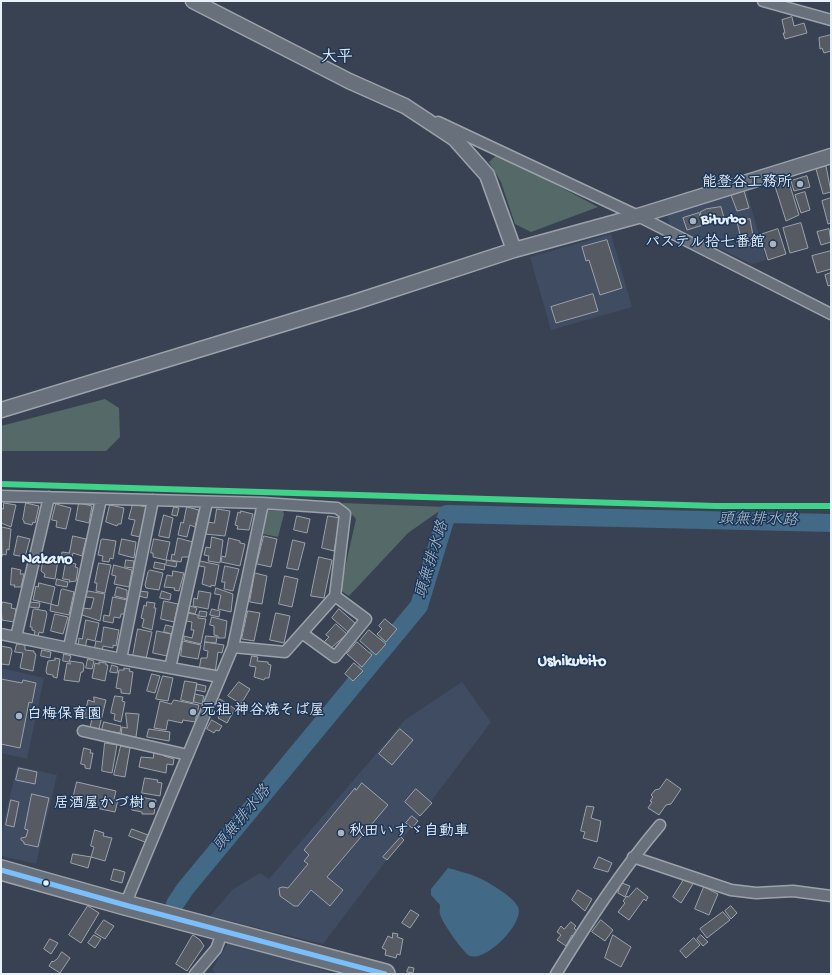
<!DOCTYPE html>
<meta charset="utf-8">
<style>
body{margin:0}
#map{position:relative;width:832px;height:975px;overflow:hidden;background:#384252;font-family:"Gochi Hand",sans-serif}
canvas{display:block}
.frame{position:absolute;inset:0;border:2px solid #e8f1f8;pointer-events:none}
</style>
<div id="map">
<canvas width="832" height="975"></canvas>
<div class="frame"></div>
</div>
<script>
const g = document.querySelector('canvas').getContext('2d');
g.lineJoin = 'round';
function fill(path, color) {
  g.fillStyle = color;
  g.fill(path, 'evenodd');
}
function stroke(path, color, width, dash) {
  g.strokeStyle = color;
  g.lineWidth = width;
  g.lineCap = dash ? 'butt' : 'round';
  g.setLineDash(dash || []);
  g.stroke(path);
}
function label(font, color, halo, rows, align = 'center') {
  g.font = font + ' "Gochi Hand","Klee One",sans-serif';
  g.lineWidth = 3;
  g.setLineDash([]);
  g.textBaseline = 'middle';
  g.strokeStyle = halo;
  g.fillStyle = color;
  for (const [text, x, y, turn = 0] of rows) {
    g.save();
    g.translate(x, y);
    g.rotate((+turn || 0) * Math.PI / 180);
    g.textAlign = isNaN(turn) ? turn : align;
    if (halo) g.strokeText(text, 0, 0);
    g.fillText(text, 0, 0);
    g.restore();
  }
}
fill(new Path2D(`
 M746,189L766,260L752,264L670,225L667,215Z
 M611,234L632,307L551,330L530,257Z
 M1,668L44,678L27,759L1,753Z
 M462,682L491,722L323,944L210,916L233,889L260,873L269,879L405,720Z
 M17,766L57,775L36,864L1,856V835Z
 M230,940L330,972L328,974H216L212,969Z`), '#3f4c62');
fill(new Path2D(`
 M498,154L598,207L531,232L515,224L501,182L489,162Z
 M105,399L119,408L120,437L106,451H1V426Z
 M342,503L445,507L408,533L349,596L340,590L356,519Z
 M266,510L283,511L284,514L278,537L258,533Z`), '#556a68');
fill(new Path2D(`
 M448,868C458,871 468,873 477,877C487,881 515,898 518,907C525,923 486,962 470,956C464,954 441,921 440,914C439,912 440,908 440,905L431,895V889Z`), '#426985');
stroke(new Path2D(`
 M175,904L185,889L419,606L447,514L831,523`), '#426985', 18);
const building = new Path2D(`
 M792,17L794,26L804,23L807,33L785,39L783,33H785L782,20Z
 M831,35V51L824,53L822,48L820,49L819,38Z
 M826,166L831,192L823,194L816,169Z
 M807,176L810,187L794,191L791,181Z
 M788,179L799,215L786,221L774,183Z
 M744,191L749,208L737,211L731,195Z
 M805,192L810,210L801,213L795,195Z
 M831,198V223L828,224L822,201Z
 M721,207L724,218L704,223L700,212L706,209Z
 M699,213L703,225L687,230L683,218Z
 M750,219L754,241L750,242L751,245L743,247L737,222Z
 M801,223L808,248L790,253L783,228Z
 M778,229L786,254L768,260L760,235Z
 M829,229L831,242L821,245L817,232Z
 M607,240L622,288L600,295L589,260L586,261L582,247Z
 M831,251V269L817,273L812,256Z
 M831,273V285L828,286L825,275Z
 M593,294L598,311L556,323L551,307Z
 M4,503L16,505L11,527L1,523V508L3,509Z
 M26,503L39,506L35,523L33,522L32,525L24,523V521L23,520Z
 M79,503L92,506L89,523L76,520Z
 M56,504L71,508L66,529L56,527L57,521L52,520Z
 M133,504L146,507L140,537L131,535L135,520L129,519Z
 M110,505L124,508L121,524H118L117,526L106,522Z
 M174,507L179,508L177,516L172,515Z
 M187,507L199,510L195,527L190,525L187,537L178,535L181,522L183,523Z
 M217,509L230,511L225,536L205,534L207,522L214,523Z
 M241,511L253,514L249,530L237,529L238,526L235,525L238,512L240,513Z
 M164,515L173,518L169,538L159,536Z
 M297,516L310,519L307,533L294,530Z
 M328,516L340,518L334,551L322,548Z
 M2,527L11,529L9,550L7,549L6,555L2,554V556Z
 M18,536L30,539L25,557L14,555Z
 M73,536L86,539L82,556L73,553L71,561L61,558L62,552L69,553Z
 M264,536L277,539L271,567L257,564Z
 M212,537L223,540L220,563L208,561L209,556L204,555L206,547L210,548Z
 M178,538L193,542L190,557H182L181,562L171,560L172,554L174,555Z
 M229,538L240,541V543L245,544L240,566L221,562L222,556L225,557Z
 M103,539L116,541L113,559L110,558L109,562L102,561L103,556L98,555L101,540Z
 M122,539L136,542L134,558L119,554Z
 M154,539L170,542L166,560L153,557V553H151Z
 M293,540L305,543L298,570L287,568Z
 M319,557L332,560L324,598L311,596Z
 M45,558L58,560L55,579L44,577L45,574L41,571L43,560H45Z
 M126,560L134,561L133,568L125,567Z
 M167,560L177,562L176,567L166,565Z
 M200,561L219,565L215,586L211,585V587L202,584L205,567L199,566Z
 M66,562L76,564L75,567L78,568L76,581L69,582L70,580L63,579Z
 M155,562L165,564L164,570L154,568Z
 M99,563L111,565L105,593L96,591L97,583H95Z
 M114,565L132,570L129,587L114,584L116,576L112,575Z
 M225,566L239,569L233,591L224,589L225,582H222Z
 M12,568L21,570L20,574H24L21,587H14L15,585H11Z
 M150,570L163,573L159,590L146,588L145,585L148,572Z
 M173,571L184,573L179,591L174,590L175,588L164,587L167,575L172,576Z
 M255,573L267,576L262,604L250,602Z
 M285,576L298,579L292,607L279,604Z
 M57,579L68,582L67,587L56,585Z
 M39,583L55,587L51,604L33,600L36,586L38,587Z
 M117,587L127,590V599L115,596Z
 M216,588L233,594L231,612L218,609L221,595L215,594Z
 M63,589L74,592L69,615L50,611L51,604L58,606L61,590Z
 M88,591L105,594L100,621L82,615L83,608L91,609L94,598L86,597Z
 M139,591L148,592L147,598L138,596Z
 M162,591L171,594L170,600L160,598Z
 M199,591L211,593L208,609L193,606L194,598L197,599Z
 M113,597L127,600L124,614H121L120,618L114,617L113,623L103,621L104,615L109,616Z
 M164,601L178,604L174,622L161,619Z
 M3,602L12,604L11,608L16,609L14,622L2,620L1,606Z
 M30,602L40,603L39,608L29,607Z
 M147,602L155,603L154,608H156L152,630L142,627L144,619L141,618L144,605L146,606Z
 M190,606L197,608L195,614L188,612Z
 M35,609L46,611L47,614L43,633L39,632L38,637H34L35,631L32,630V627H30L33,610Z
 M212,609L220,611L219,617L210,615Z
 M339,609L355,623L348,632L332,618Z
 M200,611L207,612L206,617L199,616Z
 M248,611L260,613L254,641L242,639Z
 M188,613L198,615V618L206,619L201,644L184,640V636L192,638L194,630H191L192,622L186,621Z
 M276,613L290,616L284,643L270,640Z
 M55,614L68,617L63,634L51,631Z
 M212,617L227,621L225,638H218V636L214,635V626L210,625Z
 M385,619L397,629L386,642L377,634L382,629L379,626Z
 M86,620L99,623L95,641L87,639L85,648L78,646L79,638L82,639Z
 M336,624L347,634L331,648L324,642L329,637L326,635Z
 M166,625L174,627L172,634L164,632Z
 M104,627L119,630L116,646L113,645V648L103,646L102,652L94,650L96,641L101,642Z
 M138,629L152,632L146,659L133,656Z
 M369,630L386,644L376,655L360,641Z
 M157,631L171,634L170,638L172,639L167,656L153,653Z
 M206,636L217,637L216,643L205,642Z
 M183,641L201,645L198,659L181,656Z
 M205,642L224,645L222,653L218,652L215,673L199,670L201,658H207L208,651L204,650Z
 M357,642L372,655L362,667L347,654Z
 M17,644L25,645V650L34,651V653L36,654L33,671L20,668L23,653L15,652Z
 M1,646L11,648L12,651L9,665L1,664Z
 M42,650L51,652L50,658L41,656Z
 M64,654L71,656L69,662L63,661Z
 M252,656L258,657L257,661L268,662V664L271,665L269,678H265L264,680L254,677L256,667L250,666Z
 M55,658L60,659L57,678L53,677V675L47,674L46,671L48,661L55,660Z
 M88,659L94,661L92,669L86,668Z
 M70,661L83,663L84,666L83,672H81L79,682L64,680L67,663L70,664Z
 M99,662L106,663V665H108L105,681L92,678L95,663L99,664Z
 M354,663L363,671L353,681L345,674Z
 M112,665L118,667L117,673L110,672Z
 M124,668L130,669L129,671L133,672L130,694L121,693V689L116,688L119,670H124Z
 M152,674L160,676L155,693L147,691Z
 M163,676L173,678L168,701L156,699Z
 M1,679L22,683L23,680L36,683L32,703L29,702L20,748L1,744Z
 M185,681L197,683L193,703L181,700Z
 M239,682L250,689L241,704L228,696Z
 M197,684L206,686L205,692L196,690Z
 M195,694L204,696L202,704L194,702Z
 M115,696L123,697L122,701L125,702L121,722L114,720L115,714L111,713Z
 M94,697L106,700L99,729L90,727L92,719L84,717L88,700L94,702Z
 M220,699L235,709L227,723L218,718L223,710L215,706Z
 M174,700L199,705L195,722L183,720L182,723L168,720L166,730L154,728L160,701L171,704Z
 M126,713L139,714L136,737L121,735L122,727L127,728Z
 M212,720L222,726L219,731L216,730L214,733L207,729Z
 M104,722L121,726L120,733L102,730Z
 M149,729L170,732L169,741L147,737Z
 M400,729L413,740L392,765L379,754Z
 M105,743L117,745L112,773L102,771Z
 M121,746L130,748L125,777L114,775Z
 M84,748L91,750L90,753H93L90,769L85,768V765L81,764Z
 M154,753L164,755V756L174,759L173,765L167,764L166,773L139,767L141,757L153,758Z
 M19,768L37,772L35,784L16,780Z
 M145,778L158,780L157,782L162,783L160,796L142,793Z
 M667,779L681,789L671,804L666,805L659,815L648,808L652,802L650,801L653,797L651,795L655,790L659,789Z
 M77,782L116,791L114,799L118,800L115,812L72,803Z
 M362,783L388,805L327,877L343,890L330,906L311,890L298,906H294L280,896L279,888L283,887L288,888L308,864L304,861L309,855L304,850L355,788L356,790Z
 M416,789L432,803L420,816L405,802Z
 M32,794L49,798L38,847L24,844V842L21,840V838L26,837L28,830L25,829Z
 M135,796L156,800L154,814H142V812L132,810Z
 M11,800L19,802L14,827L6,825Z
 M587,806L594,807L591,818L601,821L597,842L583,838L585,832L581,831Z
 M412,816L418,821L412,828L406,823Z
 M132,829L148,835L145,842L129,836Z
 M95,830L104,833L103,836L112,838L105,861L91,857L94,847L91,846Z
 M401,837L404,840L387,860L383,857Z
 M73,854L91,857L88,868L71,863Z
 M599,857L612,863L608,872L594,868Z
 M114,869L125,872L122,883L111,880Z
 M685,878L693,884L681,903L673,897Z
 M622,883L630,886L625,897L618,893Z
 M704,887L718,894L709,915L695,909Z
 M637,888L648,897L646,901L644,899L629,920L618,912L625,903L623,901L627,896L628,897Z
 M578,890L592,899L585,911L572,900Z
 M88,906L99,913L81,943L69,935Z
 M731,906L737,913L731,919L725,911Z
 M411,910L419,915L410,928L402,923Z
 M723,912L730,920L707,938L700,929Z
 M104,920L114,926L105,939L95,933Z
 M601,920L613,930L605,941L592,932Z
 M571,922L576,926L574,928L579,933L575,937L572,935L566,946L557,940L561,935L557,932L561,926L564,929Z
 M393,933L398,934L397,937L403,939L400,955L397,954L396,958L385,955L386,950L382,948L388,936L392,938Z
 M94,935L101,939L95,948L88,943Z
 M193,935L200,940L204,946L187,971L176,964Z
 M613,935L631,947L621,967L605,958Z
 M701,935L708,942L703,946L697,939Z
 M694,938L700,945L686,958L680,951Z
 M50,939L58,943L51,954L44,949Z
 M62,952L70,958L60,973L49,966L52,961L53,962L57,959Z
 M409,967L414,968L413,973L407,972Z`);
fill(building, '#565a63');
stroke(building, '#9ca2ab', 1);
const street = new Path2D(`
 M763,1L831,20
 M438,122L638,216L831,314
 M1,496L263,503L337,508L345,514L335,596L285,652L233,647
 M302,633L335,657L366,619L335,596
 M1,634L121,659L220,677
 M16,637L49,497
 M69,647L101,499
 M121,659L153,500
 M170,668L207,502
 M83,731L188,755
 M633,857L731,890L756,893L793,891L831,896
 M125,905L233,647L263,503
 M195,974L216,949L223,931
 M556,974C588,922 621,871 660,825`);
const secondary = new Path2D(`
 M193,1L349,81L405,106L455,139L487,175L514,250
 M1,410L355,302L514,250L638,216L831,156`);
const highway = new Path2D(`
 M1,870L125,905L385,974`);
stroke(street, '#9ca2ab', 13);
stroke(secondary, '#9ca2ab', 17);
stroke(highway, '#9ca2ab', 22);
stroke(street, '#68717b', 10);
stroke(secondary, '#68717b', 14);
stroke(highway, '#68717b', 19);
stroke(new Path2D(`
 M1,870L125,905L385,974`), '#7abffc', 5);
stroke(new Path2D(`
 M1,484L716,506H831`), '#40d288', 6);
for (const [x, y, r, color] of [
 [800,184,4,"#aab4be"],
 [693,221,4,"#aab4be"],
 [773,244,4,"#aab4be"],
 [193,712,4,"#aab4be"],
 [19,716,4,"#aab4be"],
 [152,805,4,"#aab4be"],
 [341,833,4,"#aab4be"],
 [46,883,3.5,"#e8f1f8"]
]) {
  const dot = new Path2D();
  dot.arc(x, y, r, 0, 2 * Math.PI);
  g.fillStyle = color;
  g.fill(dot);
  stroke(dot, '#1d3557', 1.5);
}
label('bold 15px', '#e8f1f8', '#1d3557', [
 ["能登谷工務所",792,184,"right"],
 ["Biturbo",701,221],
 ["パステル拾七番館",765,244,"right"],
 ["元祖 神谷焼そば屋",201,712],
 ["白梅保育園",27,716],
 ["居酒屋かづ樹",144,805,"right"],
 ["秋田いすゞ自動車",349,833]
], 'left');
label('bold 16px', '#e8f1f8', '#1d3557', [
 ["大平",337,59],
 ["Nakano",47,561],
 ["Ushikubito",572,663]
]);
label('italic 16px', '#aec3d2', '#1d3557', [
 ["頭無排水路",758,521,1],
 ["頭無排水路",433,560,-73],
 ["頭無排水路",243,819,-50]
]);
</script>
